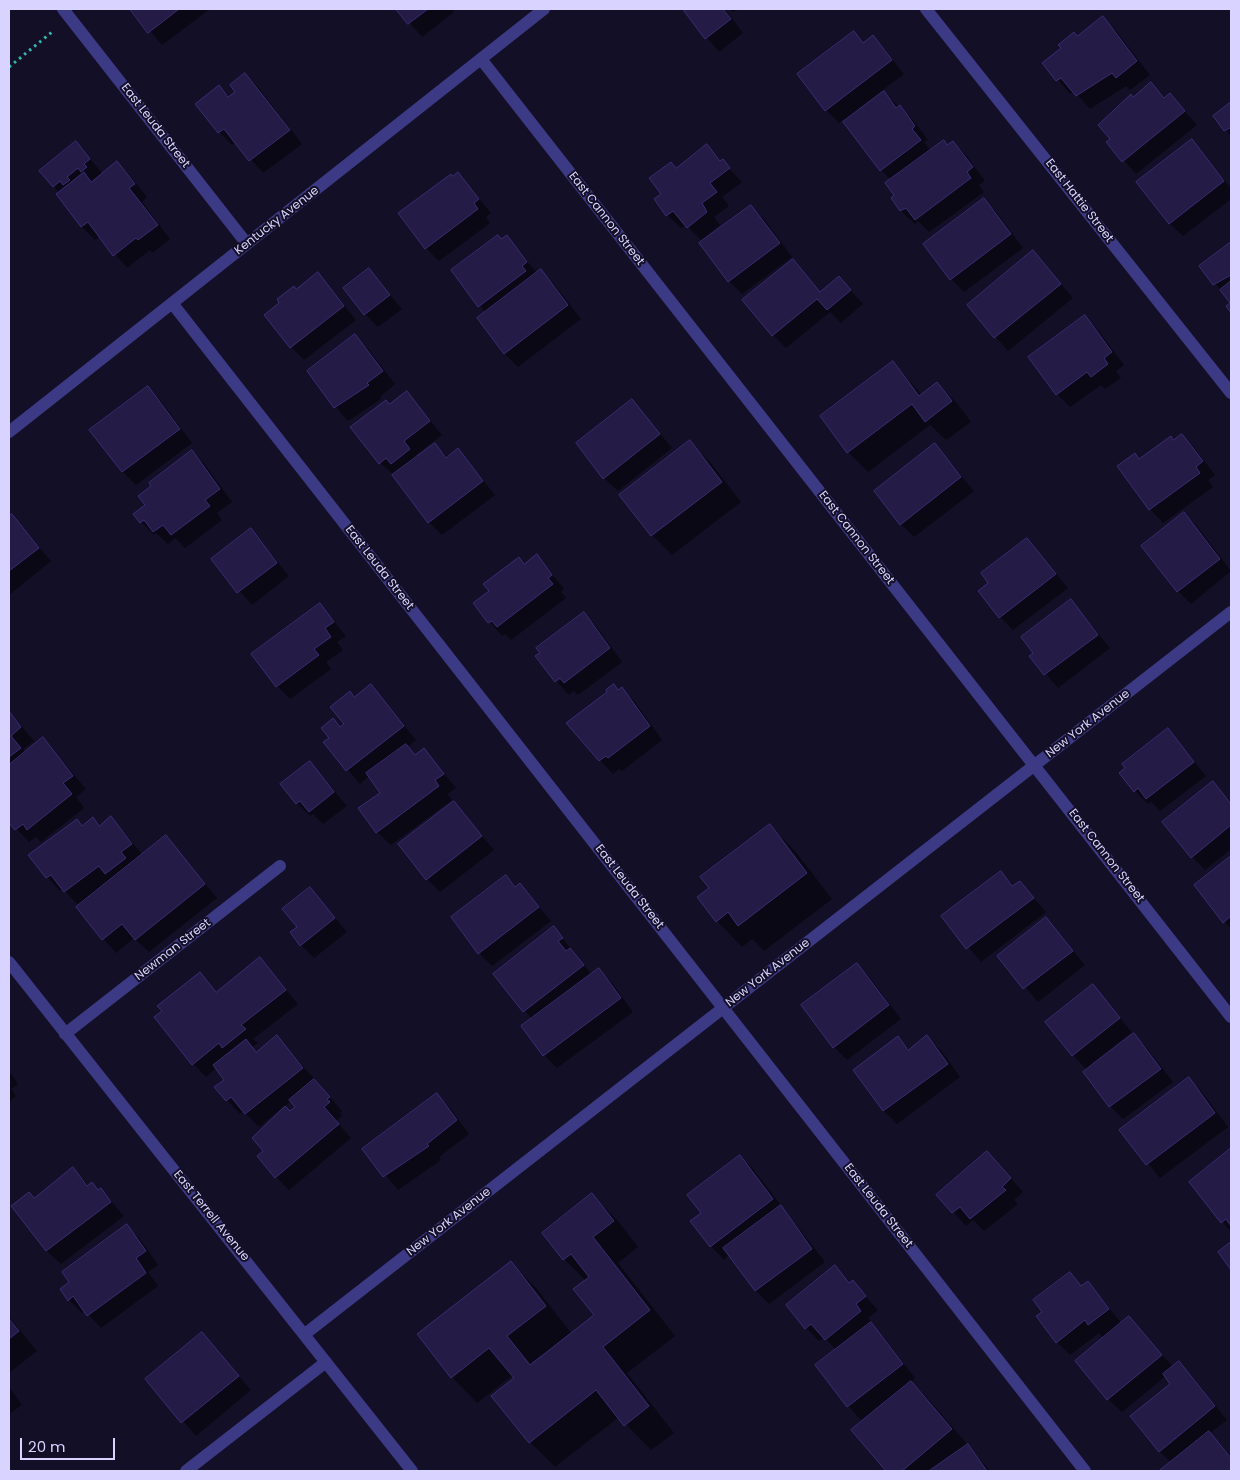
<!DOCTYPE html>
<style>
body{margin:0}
#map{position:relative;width:1240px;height:1480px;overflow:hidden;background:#130f26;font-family:Poppins,sans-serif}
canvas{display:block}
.frame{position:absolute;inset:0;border:10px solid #d9d4ff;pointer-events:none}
.scale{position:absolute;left:20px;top:1438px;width:95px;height:22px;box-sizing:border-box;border:2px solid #d9d4ff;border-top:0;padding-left:6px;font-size:15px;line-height:18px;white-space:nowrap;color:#d9d4ff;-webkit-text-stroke:4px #130f26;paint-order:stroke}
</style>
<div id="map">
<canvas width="1240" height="1480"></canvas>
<div class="frame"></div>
<div class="scale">20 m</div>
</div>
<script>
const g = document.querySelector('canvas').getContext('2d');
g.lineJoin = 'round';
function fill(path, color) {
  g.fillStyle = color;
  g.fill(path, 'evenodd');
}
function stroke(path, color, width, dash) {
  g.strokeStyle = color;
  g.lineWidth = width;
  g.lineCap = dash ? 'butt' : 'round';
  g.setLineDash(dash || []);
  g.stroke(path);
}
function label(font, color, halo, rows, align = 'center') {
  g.font = font + ' Poppins,sans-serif';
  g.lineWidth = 4;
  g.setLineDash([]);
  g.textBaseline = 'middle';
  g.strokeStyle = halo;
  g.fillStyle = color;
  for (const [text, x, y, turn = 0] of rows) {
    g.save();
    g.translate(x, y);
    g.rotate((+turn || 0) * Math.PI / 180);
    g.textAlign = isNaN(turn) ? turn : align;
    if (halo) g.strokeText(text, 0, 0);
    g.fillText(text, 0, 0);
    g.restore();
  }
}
fill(new Path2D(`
 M131,9H210L162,45Z
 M398,9H452L454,12L422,37Z
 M690,9H725L743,33L719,52L686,12Z
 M730,9H738L733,12Z
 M1103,18L1116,31L1150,75L1130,90L1126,86L1090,109L1074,91L1070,94L1044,63Z
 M854,32L864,43L873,36L904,74L839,123L826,110L799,75Z
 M245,74L258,87L302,144L263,173L236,142L232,145L219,132V87L230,97L237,92Z
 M1151,83L1166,98L1170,95L1197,125L1136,174L1108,142L1112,139L1133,98Z
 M884,93L913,120L928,140L924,142L931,151L944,141L948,146L953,142L966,155L985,181L979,185L984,192L929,232L918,221L915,224L901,211L892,198L896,195L891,180L881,170Z
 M1231,103V136L1215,116Z
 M1191,141L1231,188V199L1183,236L1169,223Z
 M76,143L103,174L117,163L130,176L147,197L142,202L170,239L152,253L150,250L127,268L100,236L95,240L82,227L54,186Z
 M707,146L742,182L722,197L729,206L714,217L720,225L701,240L686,225L681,228L667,215L662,194L677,169Z
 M458,174L491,213L486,217L490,223L439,261L426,248L453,177Z
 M984,200L997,213L1023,248L964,292L951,279Z
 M751,206L764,219L792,257L742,294L729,281Z
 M506,237L538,274L541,271L554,284L581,319L518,367L505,354L486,313L452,270Z
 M1231,243V303L1201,266Z
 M1033,252L1073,298L1008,351L968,305Z
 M793,260L821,292L839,278L863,304L841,323L830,312L786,348L773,335Z
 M369,270L402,309L378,327L365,314Z
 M318,274L356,320L304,360L291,347Z
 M1085,317L1098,330L1124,365L1116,371L1121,378L1105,389L1101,385L1070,407L1057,394Z
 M355,336L368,349L395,384L380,397L381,399L348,421L321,390Z
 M893,363L922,395L937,384L957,403L971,422L946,440L930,425L868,472L848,452L822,417Z
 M148,388L161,401L192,443L136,485L123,472L91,430Z
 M407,392L442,435L416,455L418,457L435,444L448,458L458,450L495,495L442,535L429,522L394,475L380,463L390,406Z
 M632,400L672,448L618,491L604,478Z
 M1182,435L1195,449L1215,475L1208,480L1213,487L1163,523L1150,509L1135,455L1140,460Z
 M690,442L710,462L741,502L672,555L652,535L621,495Z
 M935,445L974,491L914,537L901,524Z
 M192,451L205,465L232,502L217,513L222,520L185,548L175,538L168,544L156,533L154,535L141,522L147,505Z
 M1184,513L1197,526L1231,571L1191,604L1178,591Z
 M12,516L51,561L9,595V518Z
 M251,530L289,576L252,605L212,559Z
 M1027,540L1068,588L1013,630L1000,617L990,583Z
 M537,556L564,589L561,592L566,598L511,640L505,634L502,636L474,603Z
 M1071,601L1110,648L1058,688L1031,656Z
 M320,605L346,636L337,642L343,650L326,662L331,669L290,699L277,686Z
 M583,614L597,627L622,662L578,695L574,691L569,695L557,682L566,676L565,674L556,682L537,656Z
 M371,686L416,740L407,747L416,756L424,750L456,788L447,794L452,800L391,845L377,832L382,793L369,776L360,784L325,743L331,738L333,720L341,727L345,724L355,698Z
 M614,686L619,691L622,689L635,702L662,740L622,771L619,769L613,774L582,742L568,723L609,692Z
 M9,711L34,741L23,749L26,753L43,739L86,789L76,797L84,808L41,842L36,837L29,842L9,821Z
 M1168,730L1206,776L1160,811L1151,802L1148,804L1135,791Z
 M310,763L347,806L323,824L313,814L310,816L297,803Z
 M1213,783L1231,802V849L1205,870L1192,857Z
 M454,803L494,850L440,892L427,879Z
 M111,818L143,855L166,837L217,898L149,952L134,938L116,953L77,908L79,906L63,889L60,891L47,877L30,856L77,820L83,827L93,819L100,826Z
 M770,826L795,851L832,899L764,951L752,939L742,947L717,921L710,888Z
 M1231,858V929L1196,885Z
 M1001,873L1014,886L1020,882L1046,912L981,962L943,917Z
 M506,876L517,887L520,885L551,921L492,966L479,953Z
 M310,888L347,932L314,958L301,945L298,927Z
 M1046,919L1085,965L1038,1002L999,956Z
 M554,928L592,975L599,970L612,983L633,1012L557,1068L544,1055L523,1026L532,1019L494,974Z
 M260,959L298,1004L253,1039L258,1043L252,1047L257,1052L277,1036L342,1111L340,1113L342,1116L336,1121L351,1138L289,1190L276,1177L265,1151L283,1110L282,1108L259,1127L243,1111L240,1114L227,1100L225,1080L216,1068L206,1077L193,1064L200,974L217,992ZM291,1101L296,1107L290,1112L284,1107Z
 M857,965L870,978L901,1019L847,1060L834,1047Z
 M1093,986L1132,1032L1092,1063L1094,1065L1134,1035L1147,1048L1173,1082L1123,1119L1110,1106L1087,1070L1073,1055Z
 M927,1037L941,1050L960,1077L897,1124L884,1111L855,1070L898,1038L910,1050Z
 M9,1071L18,1084L11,1089L16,1096L9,1102Z
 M1189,1079L1202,1092L1228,1127L1160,1178L1121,1130Z
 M437,1095L450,1108L469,1134L439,1157L441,1160L398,1190L364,1149Z
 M1231,1150V1232L1190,1182Z
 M740,1156L753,1169L825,1262L769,1304L756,1291L729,1255L724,1260L711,1246L702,1214Z
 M1000,1166L1023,1192L1014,1200L1018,1204L984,1231L973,1220L966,1226L938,1195Z
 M73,1169L89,1186L92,1184L99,1191L101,1189L124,1216L61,1264L47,1251L13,1206L34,1199Z
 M592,1195L618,1221L638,1247L618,1263L675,1336L627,1373L674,1433L651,1450L619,1417L555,1467L530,1442L516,1378L513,1375L477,1403L452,1377L511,1263L536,1288L572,1334L595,1315L586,1281L564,1259ZM540,1356L542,1357L534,1364L532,1362Z
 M127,1226L140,1239L158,1265L148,1272L158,1286L101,1328L85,1311L82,1313L69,1300L71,1282Z
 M835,1267L851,1284L852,1282L878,1310L868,1318L915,1378L911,1382L931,1402L990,1471H887L853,1430L886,1403L885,1401L861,1420L848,1406L836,1350L824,1337L819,1341L806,1328Z
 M1069,1274L1082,1287L1088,1283L1122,1324L1129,1318L1173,1367L1179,1362L1192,1376L1227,1420L1210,1433L1231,1456V1471H1161L1172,1463L1159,1451L1172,1384L1166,1376L1122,1412L1108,1399L1077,1361L1104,1339L1099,1333L1070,1355L1057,1342L1043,1312Z
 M9,1317L37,1351L9,1373Z
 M202,1334L251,1390L196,1436L146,1379Z
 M9,1387L22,1405L9,1414Z`), '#0007');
const building = new Path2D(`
 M130,9H179L148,33Z
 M396,9H428L408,24Z
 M688,9H723L731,19L705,39L684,11Z
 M1103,16L1137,61L1116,78L1112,73L1076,96L1061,78L1056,81L1042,63L1061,48L1058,45L1074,32L1077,36Z
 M854,31L863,43L873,35L892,60L825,111L797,74Z
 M245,73L290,130L249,161L224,129L218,133L195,104L219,85L228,97L235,92L230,85Z
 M1151,82L1164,98L1170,93L1185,111L1122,162L1106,142L1110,139L1098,125L1131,94L1133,97Z
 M884,91L896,108L900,105L915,126L912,129L921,140L880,171L843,122Z
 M1231,102V130L1230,128L1224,131L1213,116Z
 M1192,139L1224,181L1169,224L1136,182Z
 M944,140L947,145L953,141L973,167L967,172L971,178L915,220L906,208L900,211L891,198L894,195L885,183Z
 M76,141L90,159L84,164L87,167L81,172L78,168L67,177L70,180L63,185L60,181L53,187L39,171Z
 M707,144L720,161L723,159L730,168L710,183L717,192L702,203L707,212L687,228L673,211L666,216L654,199L661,194L649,178L671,162L676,168Z
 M117,161L135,184L129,188L158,225L138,240L136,238L113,256L88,222L81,227L56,194L84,172L91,182Z
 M458,172L479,199L474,203L478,209L425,249L398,213L451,174L453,176Z
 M984,198L1011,234L950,280L923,244Z
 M751,205L780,243L728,282L699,243Z
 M498,235L501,239L507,235L527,262L522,266L526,271L478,307L451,270Z
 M1231,242V275L1213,285L1199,266Z
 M1033,250L1061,284L994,338L967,305Z
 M793,259L820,292L839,276L851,290L827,310L817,299L772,336L742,300Z
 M369,268L390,295L364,315L343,288Z
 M541,269L568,305L504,354L477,318Z
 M318,272L344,306L290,348L264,315L279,303L277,299L294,286L296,289Z
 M1231,281V313L1226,306L1230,303L1220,290Z
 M1085,315L1112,352L1104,358L1108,364L1091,377L1087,372L1056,395L1028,357Z
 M355,334L383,371L367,383L369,385L334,408L307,371Z
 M893,361L919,396L937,382L952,401L925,422L912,404L847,453L820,416Z
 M148,386L180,429L122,472L89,430Z
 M407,391L430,421L404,441L410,449L391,464L386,458L379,464L350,427L386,400L389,404Z
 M632,399L660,434L603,479L576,443Z
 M1182,434L1203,461L1196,467L1200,473L1149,510L1117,466L1135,453L1139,459L1171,436L1173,440Z
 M690,440L722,482L651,536L619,495Z
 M435,443L446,458L458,448L483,481L428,523L392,475Z
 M935,443L961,477L900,525L874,491Z
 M192,450L220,489L205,500L210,506L171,535L163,525L153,532L144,520L140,523L133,514L145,505L138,496L151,486L149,483Z
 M1184,512L1220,559L1177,592L1141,546Z
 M12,514L39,548L9,571V516Z
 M251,528L277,563L237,593L211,559Z
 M1027,538L1056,574L999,618L978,591L988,583L981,573Z
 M537,554L552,575L548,578L553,584L497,627L492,621L488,623L473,603L489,591L483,584L519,557L524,564Z
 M1071,599L1098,635L1044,675L1029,656L1033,653L1021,637Z
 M320,603L334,622L325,628L331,637L314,649L319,655L276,687L251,654Z
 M584,612L610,648L564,683L560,678L555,682L535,656L540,653L536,648Z
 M371,684L404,726L346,771L323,742L329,738L321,728L333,718L340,727L344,724L330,707L350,691L354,697Z
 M614,684L618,690L622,687L650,726L608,758L606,756L599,761L566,723L607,692L606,690Z
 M9,711L21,727L11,736L21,748L9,757Z
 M1168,728L1194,762L1146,799L1138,788L1134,792L1119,773L1125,768L1122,764Z
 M43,737L73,776L63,783L72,794L27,830L23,824L15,830L9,823V765Z
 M406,744L415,755L424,748L444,774L435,780L439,786L376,833L358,808L380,793L366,773Z
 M310,761L334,792L309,812L300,801L296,804L280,784Z
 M1213,781L1231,804V825L1191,858L1162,822Z
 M454,801L482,836L426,880L398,844Z
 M111,816L132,844L121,852L126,858L105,874L99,866L64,892L51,875L46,878L28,855L77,819L82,826L93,817L99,826Z
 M770,824L807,873L738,926L728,912L716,922L697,897L709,888L700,877Z
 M166,835L205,884L135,940L122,924L102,940L76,907Z
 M1231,856V916L1223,923L1194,885Z
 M1001,871L1012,886L1020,881L1034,898L966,949L941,916Z
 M506,875L515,887L520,883L539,907L478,954L451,917Z
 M310,887L335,918L300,946L290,932L297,927L282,909Z
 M1046,917L1073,951L1023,989L997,956Z
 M554,926L563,938L558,941L566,951L570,948L584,965L523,1012L493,974Z
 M260,957L286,990L241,1025L246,1029L222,1048L219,1043L192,1065L154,1017L162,1011L157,1006L200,972L216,992Z
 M857,963L889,1005L833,1048L801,1005Z
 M599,968L621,998L543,1056L521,1026Z
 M1093,984L1120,1018L1072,1056L1045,1022Z
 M1134,1033L1161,1069L1109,1107L1083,1072Z
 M277,1035L303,1068L245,1114L231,1097L226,1101L214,1087L224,1080L213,1065L246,1039L256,1052Z
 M927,1035L948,1064L883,1111L853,1070L898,1036L908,1050Z
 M1189,1077L1215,1113L1146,1165L1119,1130Z
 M314,1079L330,1097L327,1099L330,1102L324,1107L339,1124L275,1178L257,1156L263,1151L252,1138L285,1106L290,1111L295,1107L289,1100Z
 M437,1093L457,1120L427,1144L429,1146L383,1177L362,1149Z
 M1231,1148V1226L1226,1219L1221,1223L1189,1182Z
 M987,1151L1011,1178L1002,1187L1006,1190L970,1219L960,1207L952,1213L936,1195Z
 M740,1155L773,1199L710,1247L690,1221L701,1213L687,1195Z
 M73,1167L87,1186L92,1182L98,1190L101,1188L111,1202L46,1251L11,1206L29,1192L34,1198Z
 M592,1193L614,1221L593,1237L650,1310L603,1347L649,1406L624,1426L596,1390L529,1443L491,1396L514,1378L489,1348L451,1378L417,1334L511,1261L546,1306L507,1336L530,1365L594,1315L573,1289L589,1277L571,1254L563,1260L542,1233Z
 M781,1205L812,1249L755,1291L723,1248Z
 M127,1224L146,1251L136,1258L146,1273L87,1316L73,1296L68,1301L60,1289L69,1282L62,1272Z
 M1231,1242V1270L1218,1252Z
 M835,1265L849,1283L853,1280L866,1296L856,1304L861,1311L825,1340L811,1324L805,1329L786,1305Z
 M1070,1272L1081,1286L1088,1281L1109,1309L1088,1325L1085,1320L1056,1343L1036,1316L1042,1312L1033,1300Z
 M1129,1316L1162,1355L1107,1400L1075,1361Z
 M9,1319L19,1331L9,1339Z
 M871,1322L903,1364L847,1407L815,1365Z
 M202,1332L239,1376L181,1423L145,1379Z
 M1179,1361L1215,1406L1159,1452L1130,1416L1170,1384L1163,1374Z
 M911,1381L952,1429L902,1471H886L851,1430Z
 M1209,1431L1231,1458V1471H1159Z
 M968,1444L987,1471H929Z`);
fill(building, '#241b47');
stroke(building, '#3b2d73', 1);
stroke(new Path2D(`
 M9,67L52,32`), '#2fb8b0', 3, [2.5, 4]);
stroke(new Path2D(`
 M63,9L247,244
 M926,9L1231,393
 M481,59L1231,1017
 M172,303L1085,1471
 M9,432L544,9
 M9,962L412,1471
 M65,1034L280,866
 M305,1334L1231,612
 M186,1471L326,1362`), '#3d3a85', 12);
label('12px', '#d9d4ff', '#130f26', [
 ["East Leuda Street",155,126,52],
 ["East Hattie Street",1079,201,52],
 ["East Cannon Street",606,219,52],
 ["Kentucky Avenue",277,221,-38],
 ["East Cannon Street",856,538,52],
 ["East Leuda Street",379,568,52],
 ["New York Avenue",1088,724,-38],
 ["East Cannon Street",1106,856,52],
 ["East Leuda Street",629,887,52],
 ["Newman Street",173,950,-38],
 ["New York Avenue",768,973,-38],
 ["East Leuda Street",878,1206,52],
 ["East Terrell Avenue",211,1216,51],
 ["New York Avenue",449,1222,-38]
]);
</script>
